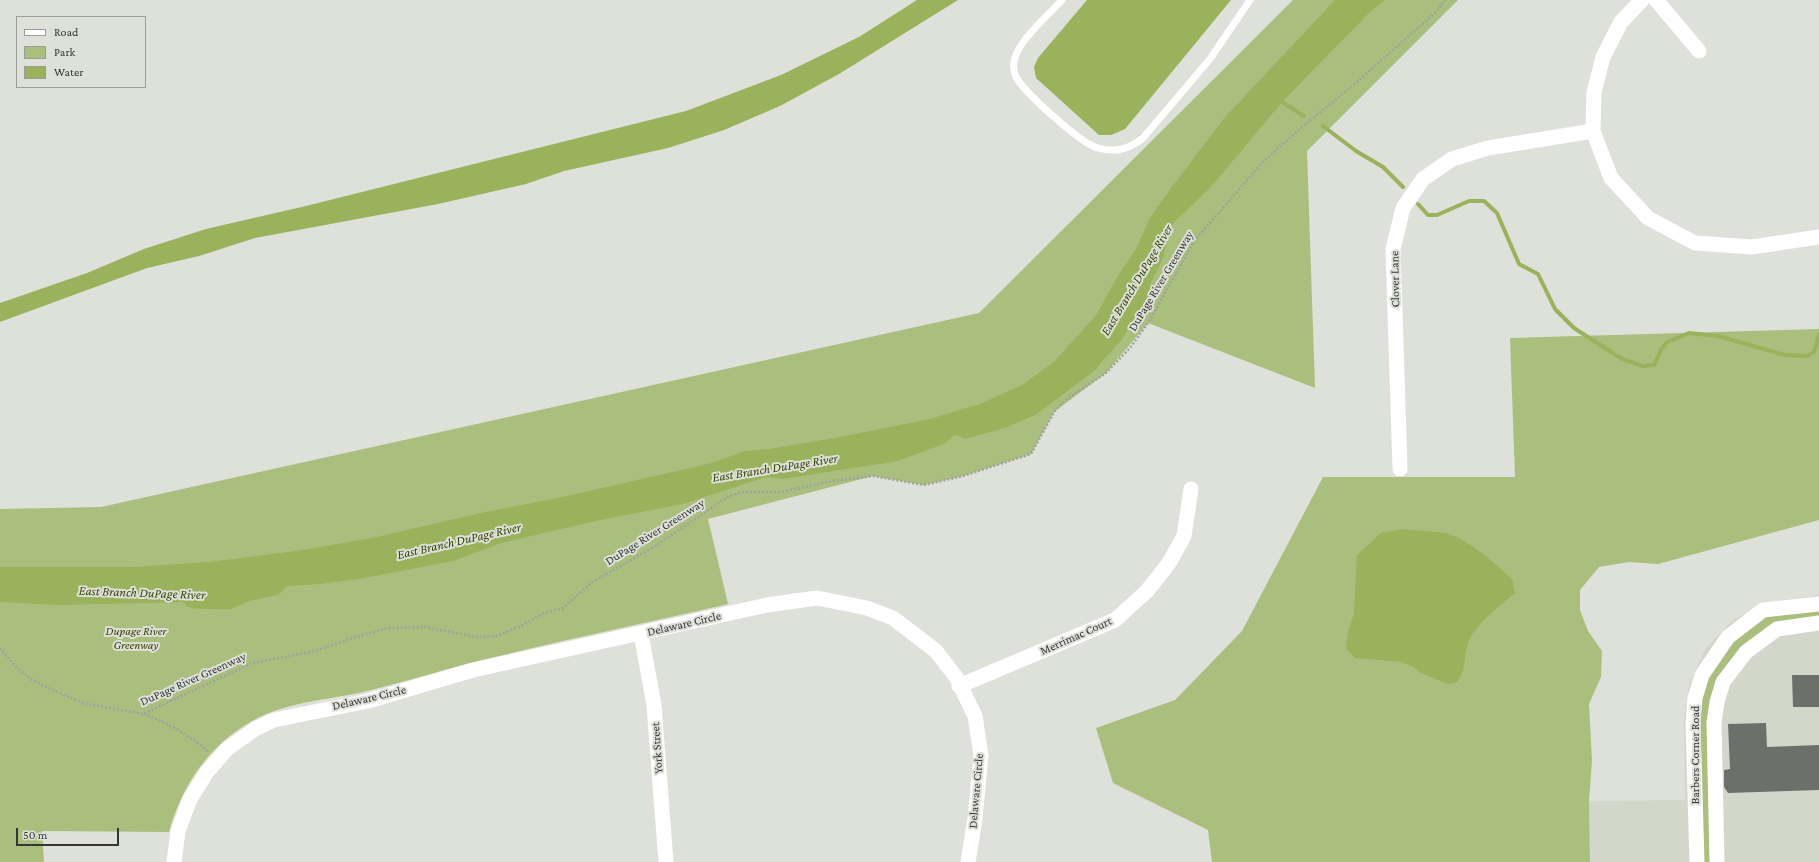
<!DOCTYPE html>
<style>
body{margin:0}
#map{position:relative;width:1819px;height:862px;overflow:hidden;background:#dee0da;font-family:"Crimson Pro",serif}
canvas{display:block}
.legend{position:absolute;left:16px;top:16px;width:130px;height:72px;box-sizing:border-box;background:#dee0da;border:1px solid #9a9c98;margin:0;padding:5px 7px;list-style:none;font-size:12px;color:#353634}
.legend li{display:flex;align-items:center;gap:8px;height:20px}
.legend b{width:20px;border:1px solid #9a9c98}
.scale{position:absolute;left:16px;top:828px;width:103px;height:18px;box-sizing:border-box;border:2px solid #353634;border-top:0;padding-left:5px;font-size:12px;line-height:14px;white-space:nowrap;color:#353634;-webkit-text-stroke:3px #dee0da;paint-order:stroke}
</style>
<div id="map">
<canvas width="1819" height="862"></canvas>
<ul class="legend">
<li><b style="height:5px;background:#fff"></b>Road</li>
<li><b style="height:11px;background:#aabf7d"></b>Park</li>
<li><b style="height:11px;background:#99b25b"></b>Water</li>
</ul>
<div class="scale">50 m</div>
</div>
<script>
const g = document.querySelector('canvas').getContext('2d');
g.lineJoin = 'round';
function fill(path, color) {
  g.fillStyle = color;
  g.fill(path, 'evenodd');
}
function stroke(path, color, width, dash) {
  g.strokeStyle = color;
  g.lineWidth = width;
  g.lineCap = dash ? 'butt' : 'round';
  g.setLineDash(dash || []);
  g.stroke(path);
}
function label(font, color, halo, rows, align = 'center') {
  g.font = font + ' "Crimson Pro",serif';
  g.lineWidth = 4;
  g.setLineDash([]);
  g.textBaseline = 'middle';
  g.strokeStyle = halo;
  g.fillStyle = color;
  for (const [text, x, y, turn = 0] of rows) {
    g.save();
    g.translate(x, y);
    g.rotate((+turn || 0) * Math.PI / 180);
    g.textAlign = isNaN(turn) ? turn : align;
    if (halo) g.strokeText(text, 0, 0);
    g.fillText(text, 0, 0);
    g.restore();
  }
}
fill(new Path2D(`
 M1819,595V862H1590L1589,801L1685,800L1684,723L1689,684L1706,648L1733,620L1768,602Z`), '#d3d7ca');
fill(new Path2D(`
 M1293,0H1458L1307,151L1315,388L1148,323L1106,373L1054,412L1031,454L963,476L924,485L873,476L708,519L728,604C650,622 572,638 495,657C455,666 415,679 375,689C335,700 289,700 252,721C209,745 182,785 169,832L42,831L44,862H0V509L101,507L979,313Z
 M1819,329V520L1658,564L1629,562L1599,567L1580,590V610L1588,631L1602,651L1601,677L1589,704L1592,760L1589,801L1590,862H1212L1208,830L1113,783L1096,728L1175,700L1242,631L1323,477H1515L1510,338Z
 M1819,604V623L1777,629L1723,682L1714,723L1717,862H1697L1695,801L1702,675L1763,610Z`), '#aabf7d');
fill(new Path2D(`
 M917,0H958L839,74L780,106L724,130L668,148L564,171L526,184L438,204L255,238L199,256L147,268L0,322V303L87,273L144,249L206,229L306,206L686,111L781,75L859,37Z
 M1087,0H1231L1125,129L1111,135H1099L1036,78L1034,67L1038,58Z
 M1335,0H1385L1367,15L1282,102L1211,187L1170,226L1163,258L1151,283L1147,300L1122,339L1094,371L1037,414L1005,428L965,439L955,434L946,443L898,461L783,479L766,477L683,504L600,520L501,543L453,561L359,579L319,584L245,589L227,597L186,602L58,605L0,602V567H133L210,562L303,550L377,537L485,512L558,498L712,463L745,451L769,449L840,437L930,419L980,404L1022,385L1055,361L1097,314L1113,284L1137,247L1149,219L1168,192L1225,117Z
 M1402,529L1446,533L1459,538L1484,554L1512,579L1515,593C1500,606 1475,624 1468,643C1463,658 1467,669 1457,682L1448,684L1419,672L1415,668L1402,662L1355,658L1346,649L1348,631L1354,614L1357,555L1381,533Z`), '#99b25b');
stroke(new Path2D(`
 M1279,100L1304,116
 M1323,126L1356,151L1383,167L1403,187
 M1418,204L1428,215H1437L1469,201H1484L1497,213L1519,264L1538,274L1555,309L1574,328L1622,359L1643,366L1654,365L1661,350L1667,342L1689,333L1718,336L1785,355L1807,356L1814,352L1819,335`), '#99b25b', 4);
stroke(new Path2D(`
 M194,596L227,597L245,589L273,583`), '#99b25b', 25);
fill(new Path2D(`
 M1792,675H1819V707H1793Z
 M1766,723L1767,747L1819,745V790L1728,793L1724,787V770L1730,769L1728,724Z`), '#6d6f6a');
stroke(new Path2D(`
 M0,648L15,666L32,680L53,690L83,703L143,714L252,663L312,652L356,637L388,628L425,627L477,637L496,636L523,625L544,613L563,608L592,582L654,547L729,496L744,492H781L832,481L873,476L924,485L963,476L1031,454L1054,412L1064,401L1106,373L1130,348L1148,323L1195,240L1262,163L1302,127L1356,83L1437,11L1445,0
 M144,714C166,723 191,735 208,752`), '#a0a29d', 2.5, [2, 2]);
stroke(new Path2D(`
 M1062,0C1048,16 1017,41 1014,62C1013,66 1014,73 1016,77C1024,92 1081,144 1098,148C1116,153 1129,149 1143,138L1210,59L1250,0`), '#fff', 7);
stroke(new Path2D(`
 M1642,0L1621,22L1603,57L1594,92L1593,131L1611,178L1648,218L1695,243L1752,247L1819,237
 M1656,0L1699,51
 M1400,469L1393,249L1403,208L1423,179L1452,159L1488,148L1593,131
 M641,634L654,705L666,862
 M959,686L1115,620L1147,591L1169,563L1184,536L1191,489
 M174,862L178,831L190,799L207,772L227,749L255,729L274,720L368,701L473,670L767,605L817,598L867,608L893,618L936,651L956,677L975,716L981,755L975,819L968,862
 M1697,862L1693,723L1695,698L1702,675L1728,637L1763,610L1819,604
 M1717,862L1714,723L1717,702L1723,682L1746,652L1777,629L1819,623`), '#fff', 15);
label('12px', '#353634', '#dee0da', [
 ["Clover Lane",1395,279,-91],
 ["DuPage River Greenway",1161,281,-59],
 ["DuPage River Greenway",655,532,-32],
 ["Delaware Circle",684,624,-13],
 ["Merrimac Court",1076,636,-24],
 ["DuPage River Greenway",193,679,-24],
 ["Delaware Circle",369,698,-13],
 ["York Street",657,748,-94],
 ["Barbers Corner Road",1695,755,-90],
 ["Delaware Circle",976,791,-85]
]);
label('italic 12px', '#344300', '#dee0da', [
 ["Dupage River",136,631],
 ["Greenway",136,645]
]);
label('italic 13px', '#364501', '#dee0da', [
 ["East Branch DuPage River",1137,280,-59],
 ["East Branch DuPage River",775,468,-9],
 ["East Branch DuPage River",459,541,-13],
 ["East Branch DuPage River",142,593,2]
]);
</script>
